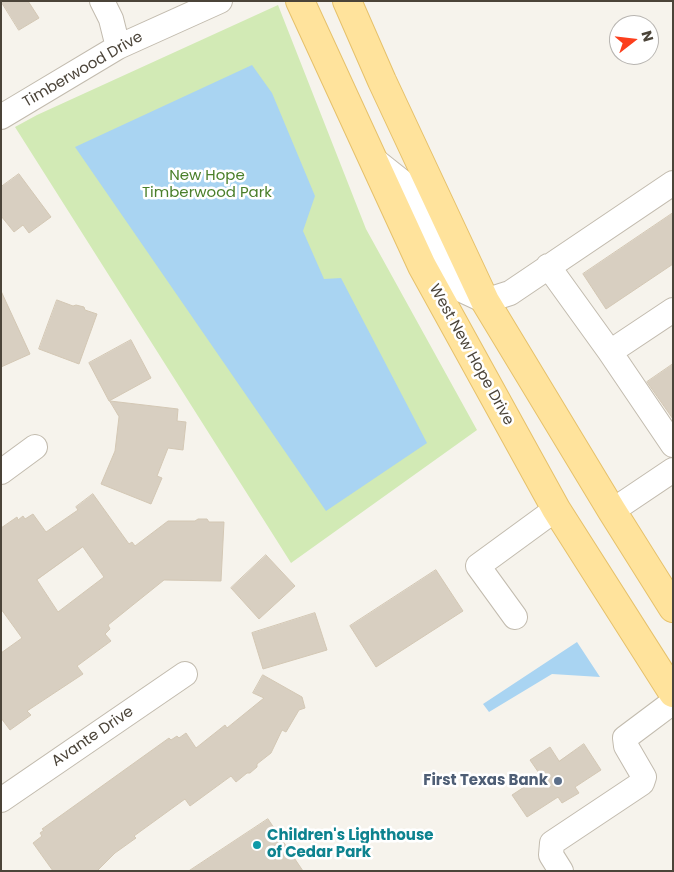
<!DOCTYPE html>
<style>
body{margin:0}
#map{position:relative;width:674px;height:872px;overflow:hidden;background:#f6f3ec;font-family:Poppins,sans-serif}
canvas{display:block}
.frame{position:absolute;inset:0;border:2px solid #4b4439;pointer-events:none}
.north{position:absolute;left:609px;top:15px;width:50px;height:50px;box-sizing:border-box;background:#fff;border:1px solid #b7b4b0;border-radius:50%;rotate:74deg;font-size:14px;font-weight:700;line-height:20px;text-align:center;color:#4b4439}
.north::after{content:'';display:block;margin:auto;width:18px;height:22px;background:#fc3f1d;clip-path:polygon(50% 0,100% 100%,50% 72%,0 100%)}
</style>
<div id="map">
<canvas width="674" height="872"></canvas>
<div class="frame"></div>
<div class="north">N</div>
</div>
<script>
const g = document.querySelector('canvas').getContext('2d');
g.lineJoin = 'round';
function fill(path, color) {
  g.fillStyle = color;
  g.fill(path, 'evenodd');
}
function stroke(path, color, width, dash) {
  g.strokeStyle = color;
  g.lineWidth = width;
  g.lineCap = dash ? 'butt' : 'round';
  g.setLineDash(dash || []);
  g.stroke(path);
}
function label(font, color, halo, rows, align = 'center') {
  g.font = font + ' Poppins,sans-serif';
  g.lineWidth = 5;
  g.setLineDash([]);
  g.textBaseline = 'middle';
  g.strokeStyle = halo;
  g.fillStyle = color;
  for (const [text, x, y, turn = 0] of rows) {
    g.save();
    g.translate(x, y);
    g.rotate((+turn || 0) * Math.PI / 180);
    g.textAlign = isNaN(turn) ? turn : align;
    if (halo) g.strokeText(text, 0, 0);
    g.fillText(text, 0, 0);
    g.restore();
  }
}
fill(new Path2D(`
 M278,5L366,229L477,430L291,563L15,127L37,115Z`), '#d2eab5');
fill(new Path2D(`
 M252,65L272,93L315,196L303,231L324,279L341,278L427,443L326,511L75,147Z
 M577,642L600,677L552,674L489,712L483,704Z`), '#a9d4f2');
const building = new Path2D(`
 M1,1H28L39,18L19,30Z
 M19,174L51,217L29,233L23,225L14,232L1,216V187Z
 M673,213V264L606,309L583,274Z
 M1,291L30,354L1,367Z
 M57,300L73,306L76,305L84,307L85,310L97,314L79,364L39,349Z
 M131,340L151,378L109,401L89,363Z
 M673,364V419L647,382Z
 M110,401L178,409L177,421L186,422L183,450L168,448L157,476L162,478L151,504L101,484L115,451L119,417Z
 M93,494L129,544L132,542L135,546L168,521H195L198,519H207L209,522H224L221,581L164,580L108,625L110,629L105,634L111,641L77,666L83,674L27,711L31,715L10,730L1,718V653L22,638L1,609V528L17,517L18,520L23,516L25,519L33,514L46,532L78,510L76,507ZM83,547L104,577L58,612L37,580Z
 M266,555L295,586L259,619L231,588Z
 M436,570L463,611L376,667L350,626Z
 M315,613L327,650L263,669L252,633Z
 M263,675L302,697L305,708L299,710L286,732L282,730L271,753L257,764V767L250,773H247L236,782L231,776L190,806L185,799L134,836L136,838L115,853L97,871H53L33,843L42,836L40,833L44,830L42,829L169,738L171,740L177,736L179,738L186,733L196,748L225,725L227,728L264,698L253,693Z
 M584,744L601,770L575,787L579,793L562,803L558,797L527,817L512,795L541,776L530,760L550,747L559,761Z
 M268,819L303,871H189Z`);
fill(building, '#d8cfc1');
stroke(building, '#d3c7b4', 1);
const minor = new Path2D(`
 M102,1L111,19L118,47
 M1,117L118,47L220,1
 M372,158L401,181L455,287L485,301L510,293L673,183
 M548,266L610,352
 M673,310L610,352L673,445
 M1,472L35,447
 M612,511L673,470
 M515,617L478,566L556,509
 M1,800L185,674
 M561,871L551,855L552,843L642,783L644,777L626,746L625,738L673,702`);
const major = new Path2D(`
 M300,1L422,266L556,509L673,693
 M347,1L382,81L485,301L612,511L673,608`);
stroke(minor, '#c2bbae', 26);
stroke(major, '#e6c16a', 30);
stroke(minor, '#fff', 24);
stroke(major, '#ffe39c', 28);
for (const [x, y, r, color] of [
 [558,781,5,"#5c6f8a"],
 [257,845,5,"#0f9aa8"]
]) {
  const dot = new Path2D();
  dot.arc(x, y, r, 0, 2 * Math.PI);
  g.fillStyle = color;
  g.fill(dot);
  stroke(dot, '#fff', 2);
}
label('15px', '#4b4439', '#fff', [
 ["Timberwood Drive",83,70,-30],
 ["West New Hope Drive",471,355,61],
 ["Avante Drive",93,737,-34]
]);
label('15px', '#4a7f2a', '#fff', [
 ["New Hope",207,176],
 ["Timberwood Park",207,193]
]);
label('bold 15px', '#4e5e75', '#fff', [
 ["First Texas Bank",548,781]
], 'right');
label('bold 15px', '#0d838f', '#fff', [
 ["Children's Lighthouse",267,836],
 ["of Cedar Park",267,853]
], 'left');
</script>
